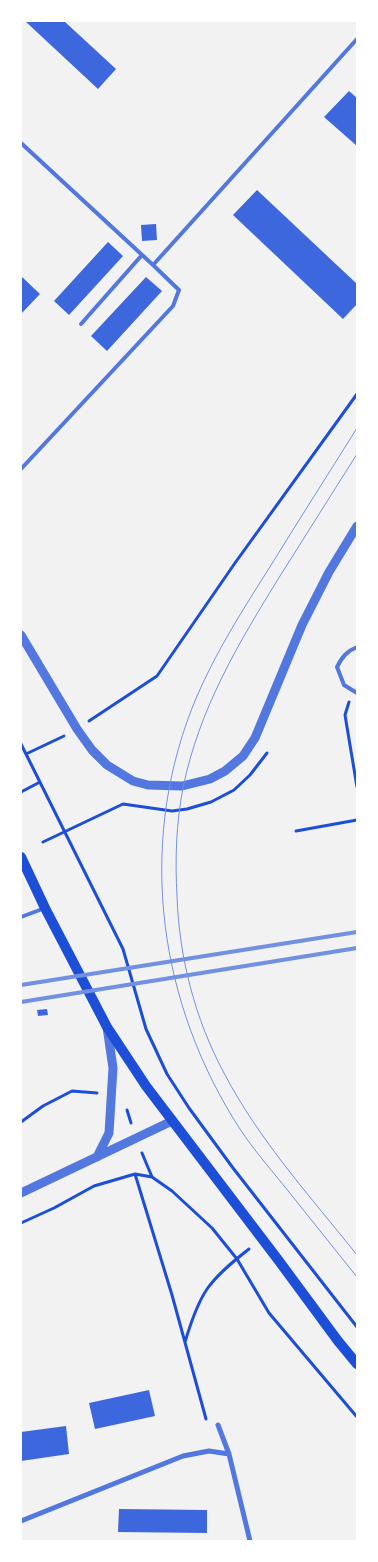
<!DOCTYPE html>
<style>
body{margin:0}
#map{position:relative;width:378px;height:1562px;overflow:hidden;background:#f2f2f2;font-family:Arial,sans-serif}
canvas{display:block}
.frame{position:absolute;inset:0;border:22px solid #fff;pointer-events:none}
</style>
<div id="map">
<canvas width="378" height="1562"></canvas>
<div class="frame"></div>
</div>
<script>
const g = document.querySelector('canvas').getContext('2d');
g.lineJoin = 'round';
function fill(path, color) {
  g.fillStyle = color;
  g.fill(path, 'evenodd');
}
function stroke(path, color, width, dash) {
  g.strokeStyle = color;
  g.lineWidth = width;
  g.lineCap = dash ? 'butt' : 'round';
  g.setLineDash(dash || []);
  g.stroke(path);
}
fill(new Path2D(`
 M25,21H64L116,69L98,89Z
 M349,91L357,98V146L324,117Z
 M257,190L357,284V304L343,319L233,215Z
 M156,224L157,240L142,241L141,225Z
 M108,242L123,256L69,315L54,301Z
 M21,276L40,294L21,314Z
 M146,277L162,291L107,351L91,336Z
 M47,1009L48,1015L38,1016L37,1010Z
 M149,1390L155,1416L95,1429L89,1403Z
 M66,1426L69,1454L21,1461V1432Z
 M119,1509L207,1510V1533L118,1532Z`), '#3d67dc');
stroke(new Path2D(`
 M349,702L345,715L357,787
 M89,721L157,676L235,563L357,394
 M21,744L123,949L146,1029L167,1074L189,1108L233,1168L357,1327
 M26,754L64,736
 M21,792L40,782
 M296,831L357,820
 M43,842L123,804L172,811L187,809L211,802L234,790L250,775L267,753
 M127,1110L131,1123
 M21,1122L43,1106L72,1091L97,1093
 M142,1153L152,1177
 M135,1174L172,1295L206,1419
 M21,1223L54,1208L94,1186L135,1174L152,1177L172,1191L212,1228L237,1259L269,1313L357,1417
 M185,1342C200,1292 208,1281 249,1249`), '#1d4ed8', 3);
stroke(new Path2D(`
 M21,143L153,265L357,39
 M81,324L142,255
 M21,469L173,306L179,290L153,265
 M357,647C347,651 342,657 337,667L344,685L357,693
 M21,917L45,908`), '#5277de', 4);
stroke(new Path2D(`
 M218,1425L229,1454L250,1541
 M21,1521L183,1456L209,1451L229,1454`), '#5277de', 5);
stroke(new Path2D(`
 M21,635L77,729L92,750L107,765L133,781L148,785L182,786L210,779L225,771L243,756L255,738L302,625L329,572L357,526
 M97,1157L109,1133L113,1068L107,1027
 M21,1193L172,1121`), '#5277de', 9);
stroke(new Path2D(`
 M21,857L45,908L107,1027L146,1086L279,1261L338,1341L357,1364`), '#1d4ed8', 10);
stroke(new Path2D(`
 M357,428C327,476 297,523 268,570C242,611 216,652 197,696C138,835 155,990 233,1118C248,1143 267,1165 285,1187C309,1217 333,1247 357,1277
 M357,454C331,495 306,535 280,576C238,644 199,709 183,788C176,824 175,860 177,896C179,957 195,1019 224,1073C259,1140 310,1196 357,1255`), '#7290e2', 1);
stroke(new Path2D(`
 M21,985L357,932
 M21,1002L357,948`), '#7290e2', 4);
</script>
